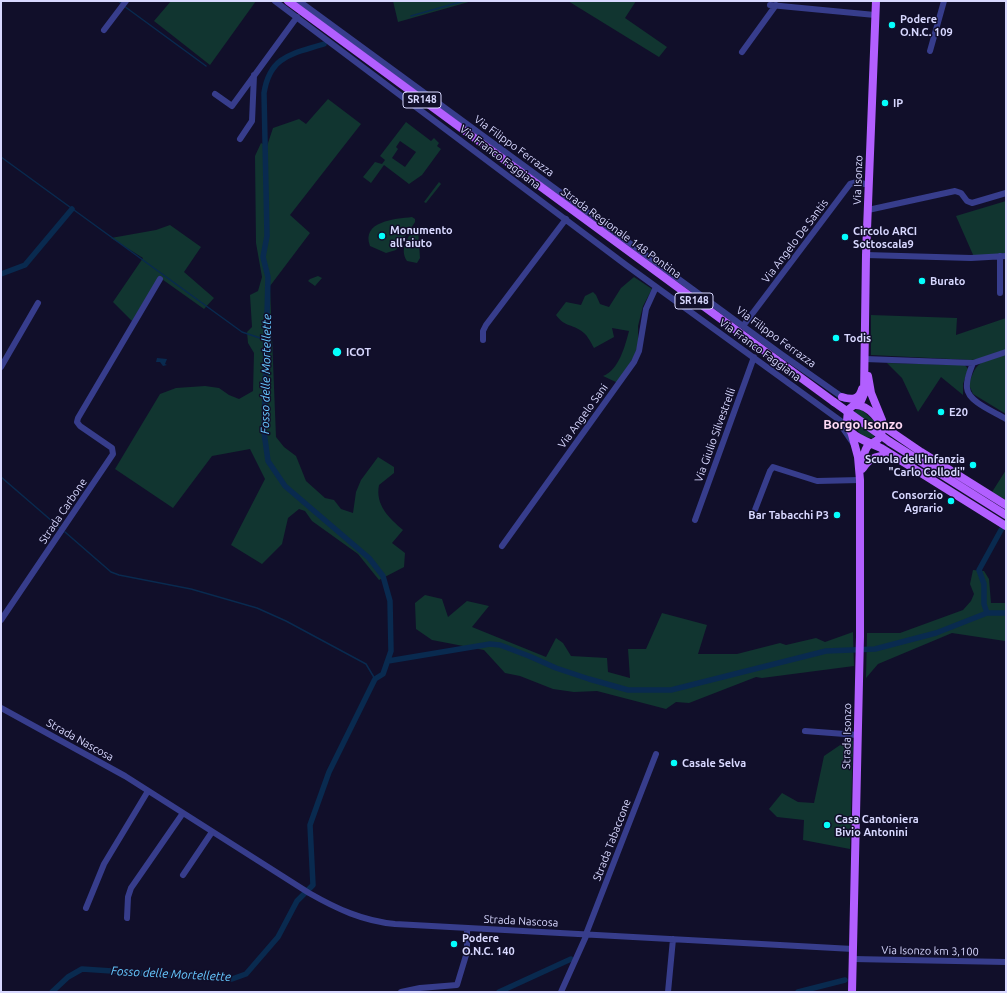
<!DOCTYPE html>
<style>
body{margin:0}
#map{position:relative;width:1007px;height:993px;overflow:hidden;background:#110f2a;font-family:Ubuntu,sans-serif}
canvas{display:block}
.frame{position:absolute;inset:0;border:2px solid #d8d8ff;pointer-events:none}
</style>
<div id="map">
<canvas width="1007" height="993"></canvas>
<div class="frame"></div>
</div>
<script>
const g = document.querySelector('canvas').getContext('2d');
g.lineJoin = 'round';
function fill(path, color) {
  g.fillStyle = color;
  g.fill(path, 'evenodd');
}
function stroke(path, color, width, dash) {
  g.strokeStyle = color;
  g.lineWidth = width;
  g.lineCap = dash ? 'butt' : 'round';
  g.setLineDash(dash || []);
  g.stroke(path);
}
function label(font, color, halo, rows, align = 'center') {
  g.font = font + ' Ubuntu,sans-serif';
  g.lineWidth = 3;
  g.setLineDash([]);
  g.textBaseline = 'middle';
  g.strokeStyle = halo;
  g.fillStyle = color;
  for (const [text, x, y, turn = 0] of rows) {
    g.save();
    g.translate(x, y);
    g.rotate((+turn || 0) * Math.PI / 180);
    g.textAlign = isNaN(turn) ? turn : align;
    if (halo) g.strokeText(text, 0, 0);
    g.fillText(text, 0, 0);
    g.restore();
  }
}
fill(new Path2D(`
 M171,1H256L210,65L154,21Z
 M393,1H472L398,22Z
 M568,1H636L625,18L667,47L659,57Z
 M328,99L361,124L290,215L310,233L270,286L276,437L284,447L296,456L306,481L325,498L334,500L341,509L353,513L356,492L361,480L378,457L394,467V473L379,485C375,505 389,518 403,530L392,543L405,553L404,567L379,580L358,554L312,521L305,511L299,509L288,518L282,544L262,564L231,545L265,479L250,449L212,456L173,508L115,469L160,394L176,388L205,386L219,388L229,395L239,399L253,391L254,353L248,343L247,332L252,327L250,295L258,291L262,277L256,243L255,156L261,143L267,146L273,128L299,119L306,124Z
 M406,122L431,141L434,138L439,143L437,146L441,149L422,175L409,184L384,165L371,183L363,177L375,162L382,164L385,160L380,156ZM400,141L416,152L405,167L392,158L398,149L396,147Z
 M439,182L441,184L426,203L424,202Z
 M1006,201V253L974,257L956,216Z
 M412,217L415,219V222L396,250L386,253L370,246C361,221 395,219 412,217Z
 M170,225L201,247L184,272L214,298L204,309L159,277L132,321L113,302L143,258L111,238L156,230Z
 M414,228L418,229L420,258L417,263L407,261C399,249 408,238 414,228Z
 M318,276L322,278L315,286L308,281L310,279Z
 M634,277L652,289L643,306L638,326V346L634,356L618,383L603,376C619,370 625,346 629,331L612,328L614,337L594,348C590,341 587,334 580,330C570,324 564,326 556,315L566,302L581,305L585,296L593,292L596,295L600,304L609,307L621,288Z
 M871,315L957,318L956,335L1006,318V350L982,359L971,360L871,355Z
 M1006,354V414L973,394L969,385C976,359 983,362 1006,354Z
 M887,363L965,365L968,369L963,384V395L941,377L918,412L902,378Z
 M856,410H862L874,421L877,431L873,438L864,437C857,431 846,418 856,410Z
 M1006,470V500L992,492Z
 M973,570L984,571L989,579L991,603H1006L1005,641L952,633L878,664L866,678L867,633H900L963,610L971,601L974,594L970,584Z
 M425,595L442,599L448,617L467,601L489,606L472,627L546,657L556,638L563,643L571,656L607,658L608,672L630,678L628,649H646L662,613L707,625L698,654H737L780,643L786,645L816,638L825,642L853,632L854,666L762,678L756,677L689,703L676,702L666,709L597,691L574,692L553,689L520,676L505,673L484,650L432,640L416,629L415,603Z
 M846,741H853L850,849L803,840L804,820L777,817L769,809L782,793L798,802L814,803L824,756Z`), '#113530');
fill(new Path2D(`
 M157,358L167,359L165,364L167,365L163,366L160,362H156Z`), '#092a4f');
stroke(new Path2D(`
 M118,1L121,3
 M124,6L206,66
 M411,16L464,1
 M1,157L242,332L266,340
 M1,477L60,528
 M65,532L111,572L119,575L191,589L257,608L286,621L366,664L375,679`), '#092a4f', 1.5);
stroke(new Path2D(`
 M1,274L25,265L72,209
 M987,613L984,604V584L979,570L1001,530
 M388,661L490,644L500,645L529,656L556,668L589,679L628,690H671L826,651L875,649L936,633L987,613H1006
 M52,992L68,977L82,969L232,979L246,974L278,937L297,901L313,885L310,825L329,772L375,679L383,674L391,651L390,601L383,576L369,558L285,486L268,461L264,432L268,277L263,257L267,236L264,93C270,55 293,54 324,44
 M499,992L571,959
 M798,992L845,980`), '#092a4f', 5.5);
stroke(new Path2D(`
 M275,1L626,265L849,427
 M299,1L781,354L845,399
 M770,5L875,15
 M104,30L126,1
 M930,51L944,1
 M742,52L776,5
 M215,94L232,106L297,17
 M240,139L252,121L254,75
 M868,210L955,191L961,193L967,201L972,203L1006,193
 M866,255L971,258L1006,256
 M1000,256V293
 M743,326L850,184L857,182L869,185
 M483,340V331L486,325L566,219
 M865,359L973,363L1006,352
 M973,363C970,371 966,379 967,388C968,402 995,412 1006,419
 M1,367L38,303
 M840,424L853,443
 M753,515L770,471L773,467L817,481L860,480
 M695,520L754,357
 M502,546L634,362L639,351L646,309L656,287
 M1,620L113,454L112,448L80,426L77,422L78,418L160,279
 M1,708L125,776L309,893C337,909 363,921 395,924L853,949
 M805,731L858,735
 M183,875L212,832
 M86,908L104,864L148,791
 M127,918L128,897L131,888L183,813
 M586,934L656,754
 M853,959L1006,962
 M401,992L420,988L457,985L467,952V928
 M561,992L587,934
 M668,992L673,939`), '#373d8c', 6);
stroke(new Path2D(`
 M288,1L834,402
 M868,376L871,393L882,420
 M842,397C852,400 859,400 862,389
 M858,405L861,401L864,394L866,255L876,1
 M880,424L921,452L1006,505
 M851,431L858,457L860,480V637L852,992
 M890,442L1006,515
 M863,468C870,457 879,455 891,456
 M862,469C863,462 863,453 867,447C871,442 879,442 881,435C885,421 867,404 854,405L849,409C840,437 864,439 881,448L1006,526`), '#b25fff', 8);
stroke(new Path2D(`
 M834,402L890,442`), '#b25fff', 8);
for (const [x, y, r, color] of [
 [892,25,4,"#04fffd"],
 [885,103,4,"#04fffd"],
 [382,236,4,"#04fffd"],
 [845,237,4,"#04fffd"],
 [922,281,4,"#04fffd"],
 [836,338,4,"#04fffd"],
 [337,352,5,"#04fffd"],
 [941,412,4,"#04fffd"],
 [973,465,4,"#04fffd"],
 [951,501,4,"#04fffd"],
 [837,515,4,"#04fffd"],
 [674,763,4,"#04fffd"],
 [827,825,4,"#04fffd"],
 [454,944,4,"#04fffd"]
]) {
  const dot = new Path2D();
  dot.arc(x, y, r, 0, 2 * Math.PI);
  g.fillStyle = color;
  g.fill(dot);
  stroke(dot, '#110f2a', 1.5);
}
for (const [x, y, w] of [
 [422,100,38],
 [694,301,38]
]) {
  const box = new Path2D();
  box.roundRect(x - w / 2, y - 8, w, 16, 3);
  g.fillStyle = '#110f2a';
  g.fill(box);
  stroke(box, '#d8d8ff', 1);
}
label('bold 10px', '#d8d8ff', null, [
 ["SR148",422,100],
 ["SR148",694,301]
]);
label('bold 11px', '#d8d8ff', '#110f2a', [
 ["Podere",900,19],
 ["O.N.C. 109",900,32],
 ["IP",893,103],
 ["Monumento",390,230],
 ["all'aiuto",390,243],
 ["Circolo ARCI",853,231],
 ["Sottoscala9",853,244],
 ["Burato",930,281],
 ["Todis",844,338],
 ["ICOT",346,352],
 ["E20",949,412],
 ["Scuola dell'Infanzia",965,459,"right"],
 ["\"Carlo Collodi\"",965,472,"right"],
 ["Consorzio",943,495,"right"],
 ["Agrario",943,508,"right"],
 ["Bar Tabacchi P3",829,515,"right"],
 ["Casale Selva",682,763],
 ["Casa Cantoniera",835,819],
 ["Bivio Antonini",835,832],
 ["Podere",462,938],
 ["O.N.C. 140",462,951]
], 'left');
label('11px', '#d8d8ff', '#110f2a', [
 ["Via Filippo Ferrazza",514,146,36],
 ["Via Franco Faggiana",500,157,37],
 ["Via Isonzo",858,180,-88],
 ["Strada Regionale 148 Pontina",621,233,36],
 ["Via Angelo De Santis",795,241,-53],
 ["Via Filippo Ferrazza",776,337,36],
 ["Via Franco Faggiana",760,350,36],
 ["Via Angelo Sani",583,416,-54],
 ["Via Giulio Silvestrelli",715,435,-70],
 ["Strada Carbone",63,511,-56],
 ["Strada Isonzo",847,736,-89],
 ["Strada Nascosa",80,740,29],
 ["Strada Tabaccone",612,840,-69],
 ["Strada Nascosa",521,921,3],
 ["Via Isonzo km 3,100",930,951,1]
]);
label('italic 12px', '#66c8ff', '#110f2a', [
 ["Fosso delle Mortellette",266,374,-89],
 ["Fosso delle Mortellette",171,974,3]
]);
label('bold 13px', '#ffdaf5', '#110f2a', [
 ["Borgo Isonzo",863,425]
]);
</script>
